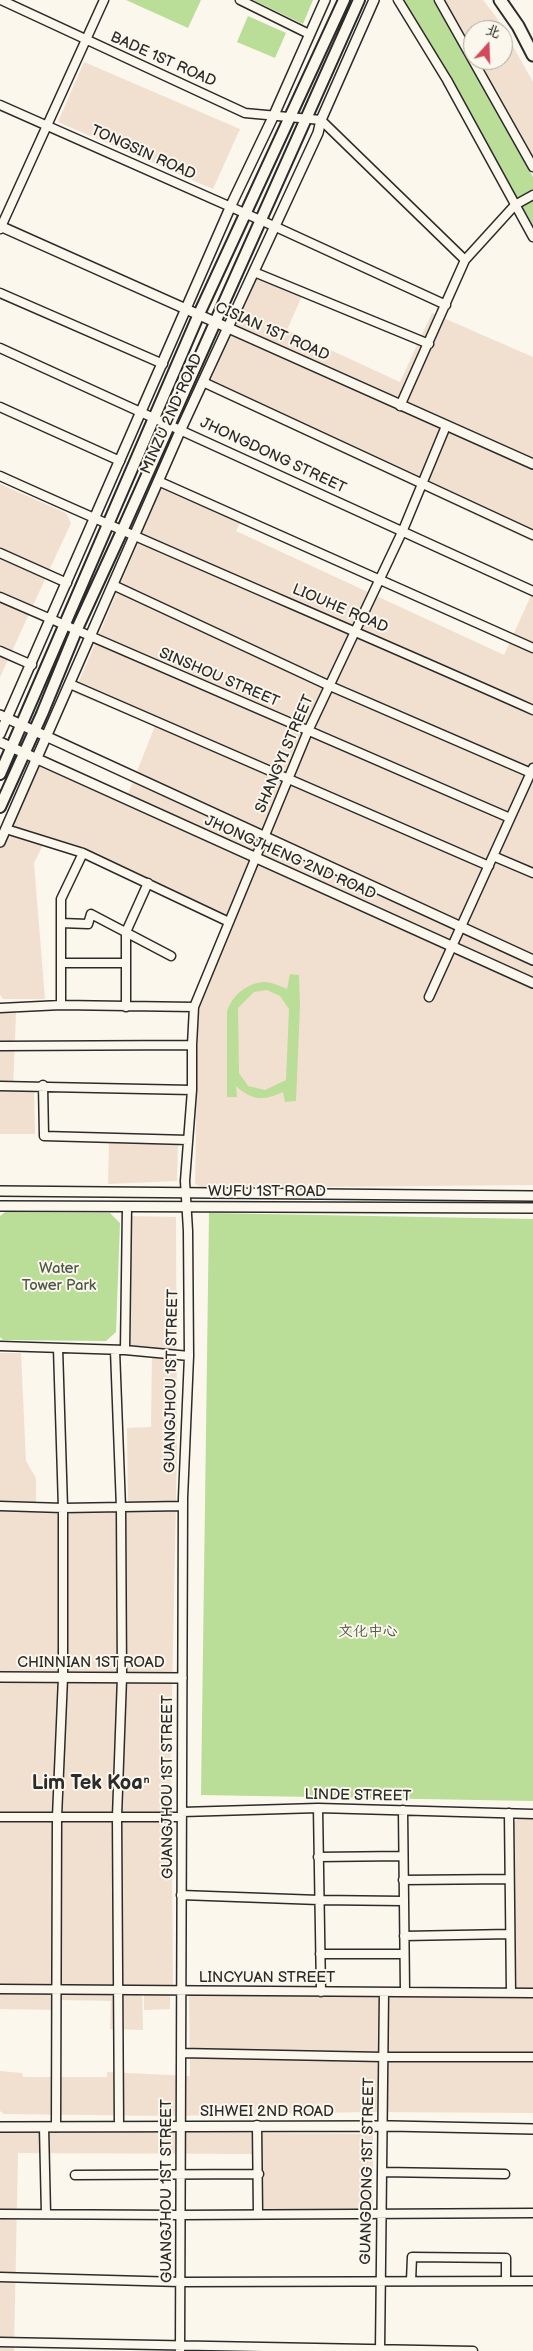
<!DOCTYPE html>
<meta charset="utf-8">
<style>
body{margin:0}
#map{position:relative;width:533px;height:2351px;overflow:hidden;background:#fbf7ec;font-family:"Balsamiq Sans","LXGW WenKai TC",sans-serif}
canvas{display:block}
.north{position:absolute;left:463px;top:20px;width:50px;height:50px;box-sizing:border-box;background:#fbf7ec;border:1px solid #a8a59f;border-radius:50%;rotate:20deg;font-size:14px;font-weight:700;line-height:20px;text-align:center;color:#2b2b2b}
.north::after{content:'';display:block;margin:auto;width:18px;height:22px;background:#d1495b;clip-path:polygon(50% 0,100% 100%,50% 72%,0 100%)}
</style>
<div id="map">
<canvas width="533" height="2351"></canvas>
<div class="north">北</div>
</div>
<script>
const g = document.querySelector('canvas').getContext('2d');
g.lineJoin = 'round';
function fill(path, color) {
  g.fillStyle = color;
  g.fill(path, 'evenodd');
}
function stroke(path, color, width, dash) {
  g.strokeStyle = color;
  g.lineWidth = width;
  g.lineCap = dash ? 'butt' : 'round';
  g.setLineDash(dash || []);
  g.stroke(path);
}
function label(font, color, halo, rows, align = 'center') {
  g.font = font + ' "Balsamiq Sans","LXGW WenKai TC",sans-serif';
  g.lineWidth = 4;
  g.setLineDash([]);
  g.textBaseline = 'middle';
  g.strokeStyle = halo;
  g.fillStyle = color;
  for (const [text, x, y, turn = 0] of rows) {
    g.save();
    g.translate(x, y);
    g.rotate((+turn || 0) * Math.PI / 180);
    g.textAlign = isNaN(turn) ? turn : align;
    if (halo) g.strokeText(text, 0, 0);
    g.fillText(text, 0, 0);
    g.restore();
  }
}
fill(new Path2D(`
 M444,0H483L497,18L533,82V156L478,60H503V30H473V50Z
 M84,62L240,129L213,189L58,122Z
 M259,269L305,289L287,330L400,382L432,313L533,357V542L207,390Z
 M0,484L66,513L71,523L0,677Z
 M161,489L240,523L236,531L504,655L533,591V1185L203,1188L195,1184L198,1008L234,921L76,845L11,827L38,764L124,804L155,726L74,693Z
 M7,834L43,845L34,863L45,999H3L0,995V849Z
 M0,1013H16L13,1091L34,1090L35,1134H0Z
 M109,1143H178L177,1181L108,1184Z
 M132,1216L176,1217L177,1451L171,1745L173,1986H142L143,2030L110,2029L111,2001L60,2000L59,2010L0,2009V1353H21L26,1461L36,1478V1504H128L127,1428L151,1427L152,1347L128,1346Z
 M519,1817H533V2113L367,2112L170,2116L4,2114L0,2111V2071L22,2073L23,2077H107V2072L190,2076L189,1995L517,1996L512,1825Z
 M144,1994H170V2009L144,2010Z
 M4,2131L373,2134V2218L258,2219L252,2154L18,2153L14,2351H0V2132Z`), '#f1e0cf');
fill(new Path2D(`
 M126,0H201L188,28Z
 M253,0H313L303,24Z
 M404,0H434L533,177V225Z
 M248,16L286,33L275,58L237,42Z
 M290,974L299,975L300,1007L296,1101L285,1102L283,1092C263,1101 253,1101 236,1086L237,1097H227V1012C231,996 247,983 264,982C272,982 280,986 287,989ZM267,990L280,996L289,1009L286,1080L265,1090L248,1086L239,1073L238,1008L254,992Z
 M5,1212L110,1213L120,1223L116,1332L106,1341L3,1340L0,1337V1216Z
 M209,1213L533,1219V1801L201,1795Z`), '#badd98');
const minor = new Path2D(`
 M1,0L245,113L321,120L465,260
 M240,0L309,34
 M398,0L447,80L533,237
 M439,0L533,167
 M0,105L276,227L446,305
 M0,229L104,0
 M254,272L429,344
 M0,293L163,364
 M0,348L533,591
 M203,382L533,535
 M400,406L465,260L515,205L533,195
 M0,407L120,461
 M0,476C177,556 356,631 533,710
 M158,481L533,648
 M0,553L67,583
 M113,585L330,686L531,773
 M0,597L510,818
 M0,651L32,665
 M70,684L489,866
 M6,829L83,853L229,922
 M493,856L533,873
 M61,923L88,924L91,914L171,956
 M62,963H125
 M429,997L533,768
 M61,1005V899L83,853
 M126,1007V932L148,883
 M0,1008L61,1005L194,1007
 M0,1046L192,1045
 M43,1085L44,1136L188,1140
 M0,1086L192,1090
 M0,1346L125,1350L189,1356
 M115,1350L121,1508L122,1677L117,1817L119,2126
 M125,1350L127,1207
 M0,1506L63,1508L183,1506
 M318,1808L321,1992
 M403,1810L405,1992
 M182,1812L318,1808L533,1814
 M509,1813L511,1993
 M0,1817H182
 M318,1857L402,1856
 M403,1880L509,1879
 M181,1895L319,1900L403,1901
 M404,1936L510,1934
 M320,1954H404
 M0,1989L533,1993
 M181,2053L383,2057H533
 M257,2125L258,2214
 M44,2127L46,2214
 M56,2127L57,1817L63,1677V1508L58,1348
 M382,2172L505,2174
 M75,2175L259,2174
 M0,2214L180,2215L533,2213
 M0,2277L180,2282L533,2281
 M411,2281L412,2257L506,2258V2281
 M0,2342L473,2351
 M180,2351L183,1498L189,1356L188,1231L185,1181L192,1090V1045L194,1007L308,731L403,530L446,426
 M380,2351L384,1992`);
const tertiary = new Path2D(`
 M0,226L533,464
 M0,715L533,960
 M0,734L233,201L274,115L325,0
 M0,742L533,983
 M0,842L181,429L318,133L321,120L374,0
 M0,1191L533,1196
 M0,1206L533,1208
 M0,1677L182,1678
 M0,2127L391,2126L533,2129`);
const secondary = new Path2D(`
 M0,774L199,314L344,0
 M0,807L42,714L76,631L122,531L359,0`);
const primary = new Path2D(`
 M500,0L518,26L533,55`);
stroke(minor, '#2b2b2b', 11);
stroke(tertiary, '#2b2b2b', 12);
stroke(secondary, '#2b2b2b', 14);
stroke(primary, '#2b2b2b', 15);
stroke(minor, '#fbf7ec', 8);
stroke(tertiary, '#fbf7ec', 9);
stroke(secondary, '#fbf7ec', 10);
stroke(primary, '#fbf7ec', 11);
label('15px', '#2b2b2b', '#fbf7ec', [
 ["BADE 1ST ROAD",163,60,24],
 ["TONGSIN ROAD",143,153,24],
 ["CISIAN 1ST ROAD",272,332,24],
 ["MINZU 2ND ROAD",172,414,-66],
 ["JHONGDONG STREET",273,456,25],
 ["LIOUHE ROAD",340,609,23],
 ["SINSHOU STREET",219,678,23],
 ["SHANGYI STREET",285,754,-67],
 ["JHONGJHENG 2ND ROAD",290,858,24],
 ["WUFU 1ST ROAD",267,1192],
 ["GUANGJHOU 1ST STREET",172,1381,-89],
 ["CHINNIAN 1ST ROAD",91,1663],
 ["GUANGJHOU 1ST STREET",168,1787,-90],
 ["LINDE STREET",358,1796,1],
 ["LINCYUAN STREET",267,1978],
 ["SIHWEI 2ND ROAD",267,2112],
 ["GUANGDONG 1ST STREET",368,2171,-89],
 ["GUANGJHOU 1ST STREET",167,2191,-90]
]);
label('15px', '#4f5846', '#fbf7ec', [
 ["Water",59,1269],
 ["Tower Park",59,1286],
 ["文化中心",368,1632]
]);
label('bold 20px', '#2b2b2b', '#fbf7ec', [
 ["Lim Tek Koaⁿ",91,1784]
]);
</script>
